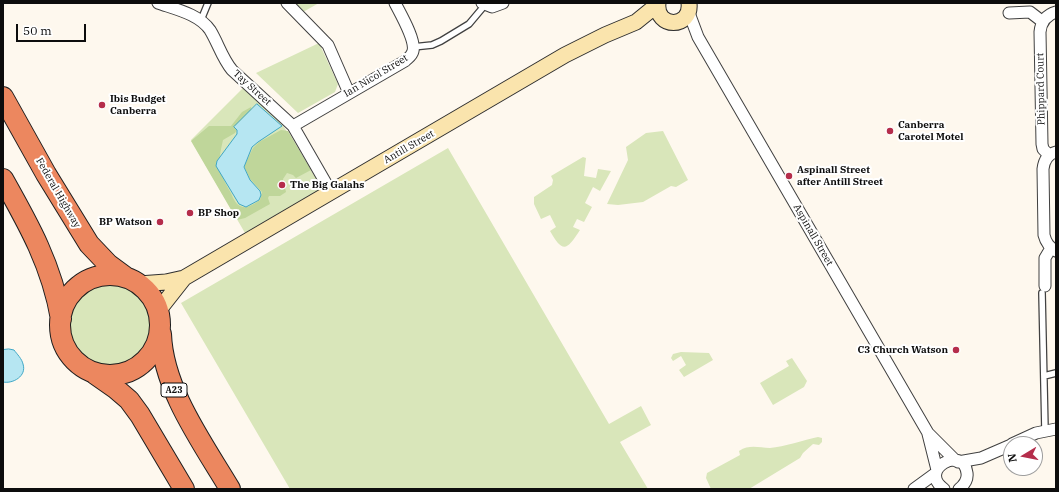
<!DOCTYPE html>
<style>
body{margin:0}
#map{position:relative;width:1059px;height:492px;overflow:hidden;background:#fef8ee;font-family:"IBM Plex Serif",serif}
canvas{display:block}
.frame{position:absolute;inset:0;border:4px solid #0d0d0d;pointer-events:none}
.north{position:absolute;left:1003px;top:436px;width:40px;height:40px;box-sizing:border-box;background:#fff;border:1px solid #9e9e9e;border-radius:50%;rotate:260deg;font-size:11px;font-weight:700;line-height:16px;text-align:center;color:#0d0d0d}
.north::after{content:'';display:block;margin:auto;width:14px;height:18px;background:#b52d4b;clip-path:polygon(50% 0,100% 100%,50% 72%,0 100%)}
.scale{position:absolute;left:16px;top:24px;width:70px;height:18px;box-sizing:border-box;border:2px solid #0d0d0d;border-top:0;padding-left:5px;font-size:12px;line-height:14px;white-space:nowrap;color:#0d0d0d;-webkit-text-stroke:3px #fff;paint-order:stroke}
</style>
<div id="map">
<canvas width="1059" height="492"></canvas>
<div class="frame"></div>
<div class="north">N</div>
<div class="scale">50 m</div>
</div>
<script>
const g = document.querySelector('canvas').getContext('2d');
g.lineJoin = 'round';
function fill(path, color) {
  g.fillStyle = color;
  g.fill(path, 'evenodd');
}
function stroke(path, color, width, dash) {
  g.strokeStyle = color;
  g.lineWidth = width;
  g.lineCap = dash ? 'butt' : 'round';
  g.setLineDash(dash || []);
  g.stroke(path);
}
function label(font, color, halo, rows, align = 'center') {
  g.font = font + ' "IBM Plex Serif",serif';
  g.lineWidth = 4;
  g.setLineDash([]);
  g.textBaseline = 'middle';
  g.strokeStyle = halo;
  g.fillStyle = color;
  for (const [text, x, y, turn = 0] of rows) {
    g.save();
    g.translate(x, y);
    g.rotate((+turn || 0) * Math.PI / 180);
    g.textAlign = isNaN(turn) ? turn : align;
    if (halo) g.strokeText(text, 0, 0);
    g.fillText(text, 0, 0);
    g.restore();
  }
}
fill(new Path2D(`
 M294,3H319L303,12Z
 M319,43L338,84L335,92L298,113L256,73Z
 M243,88L282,124L322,188L245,233L191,140Z
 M663,131L688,180L676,187L671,186L643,202L618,205L607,204L628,160L626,147L646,133Z
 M448,148L609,424L641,406L651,425L620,442L648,489H290L181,303Z
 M583,157L586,158L584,176L596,178L598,169L611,171L600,191L593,187L585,203L592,207L584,222L577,219L573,227L580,230C567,250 563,254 550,231L556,227L550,215L541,219L534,204V197L552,185L553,180L551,176Z
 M69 324a41 41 0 1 1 82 0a41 41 0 1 1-82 0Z
 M681,352L709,353L713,360L684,377L679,370L686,365L681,356L673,361L671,358L673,354Z
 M792,358L807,381L804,387L773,405L760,383L789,366L786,361Z
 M818,437L822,438V442L819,445L813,444L803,453L800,458L749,489H711L706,478L707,473L740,455L739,451C750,444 759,448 770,448C784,447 804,440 818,437Z`), '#d9e6ba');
fill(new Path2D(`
 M251,107L252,111L243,119L235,133L223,140C217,166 218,170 231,193C233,198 236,206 243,207C249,208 255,203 260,200L262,192L250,179L244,166L253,148L259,142L281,130L288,131L311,170L296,178L293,175L287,173L283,179L286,192L280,196H269L268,198L270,204L245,218L237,220L191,141L209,126H231L242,112Z`), '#bfd69a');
const water = new Path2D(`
 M257,104L282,126L258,142L252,147L244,167L250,180L260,191L261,195L259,200L246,207L239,204L216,166L217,161L237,134V130L234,127Z
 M9,349L14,350C17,354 22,359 23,364C27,376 13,384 3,382V350Z`);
fill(water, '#b6e6f2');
stroke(water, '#41a7c5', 1);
const lane = new Path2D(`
 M201,20L208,3
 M413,47L432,45L441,41L469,24L485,5
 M1042,293L1045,431
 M1044,376L1056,373`);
const street = new Path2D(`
 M158,3C175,9 199,14 210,30C218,43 222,58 232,70L293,126L331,192
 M287,3L328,45L349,93
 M482,3L492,7L503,3
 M689,13L698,37L928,433L956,461
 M1009,13L1030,12L1043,22
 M293,126L405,61C408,58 412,56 413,51C416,40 400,13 395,3
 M1056,152C1048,154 1044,160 1043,169L1044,235C1046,243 1049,247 1056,251
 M1049,155L1043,149L1042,144L1040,32C1041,22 1046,15 1056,12
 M1045,286V258L1051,248
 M928,434L937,470
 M1012,444L1036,433L1056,429
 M958,462L981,458L1011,445
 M914,489L936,473
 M944,489C917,470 963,444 967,473C968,480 964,485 959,489`);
const secondary = new Path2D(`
 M658,3C655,29 692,29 689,3
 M139,284L166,282L184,278L565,55L605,35L636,22L657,5
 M158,311L184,278`);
const highway = new Path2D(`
 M3,97L46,174L89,244L108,264L127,278
 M3,179C29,225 52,266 61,319
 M60 325a50 50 0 1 1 100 0a50 50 0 1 1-100 0Z
 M161,334C163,389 202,442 230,489
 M95,374L115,388L129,400L140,415L184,489`);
stroke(lane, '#404040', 8);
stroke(street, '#404040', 13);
stroke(secondary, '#2f2f2f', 17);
stroke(highway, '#1e1e1e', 22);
stroke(lane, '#fff', 5.5);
stroke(street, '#fff', 11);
stroke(secondary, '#fae4ad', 15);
stroke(highway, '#ec875f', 20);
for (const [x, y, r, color] of [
 [102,105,4,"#b52d4b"],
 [890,131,4,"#b52d4b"],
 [789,176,4,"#b52d4b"],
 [282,185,4,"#b52d4b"],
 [190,213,4,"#b52d4b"],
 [160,222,4,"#b52d4b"],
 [956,350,4,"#b52d4b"]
]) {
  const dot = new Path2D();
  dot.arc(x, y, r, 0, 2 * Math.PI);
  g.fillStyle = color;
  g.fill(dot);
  stroke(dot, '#fff', 1.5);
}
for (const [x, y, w] of [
 [174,390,26]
]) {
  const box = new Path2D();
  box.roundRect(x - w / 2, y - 7, w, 14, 3);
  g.fillStyle = '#fff';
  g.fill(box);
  stroke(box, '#0d0d0d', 1);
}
label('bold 9px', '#0d0d0d', null, [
 ["A23",174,390]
]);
label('10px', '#0d0d0d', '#fff', [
 ["Ian Nicol Street",376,76,-31],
 ["Tay Street",252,88,42],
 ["Phippard Court",1041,89,-91],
 ["Antill Street",409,147,-30],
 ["Federal Highway",58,193,60],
 ["Aspinall Street",813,235,60]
]);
label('bold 10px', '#0d0d0d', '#fff', [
 ["Ibis Budget",110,99],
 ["Canberra",110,111],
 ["Canberra",898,125],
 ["Carotel Motel",898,137],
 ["Aspinall Street",797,170],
 ["after Antill Street",797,182],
 ["The Big Galahs",290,185],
 ["BP Shop",198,213],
 ["BP Watson",152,222,"right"],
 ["C3 Church Watson",948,350,"right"]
], 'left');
</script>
